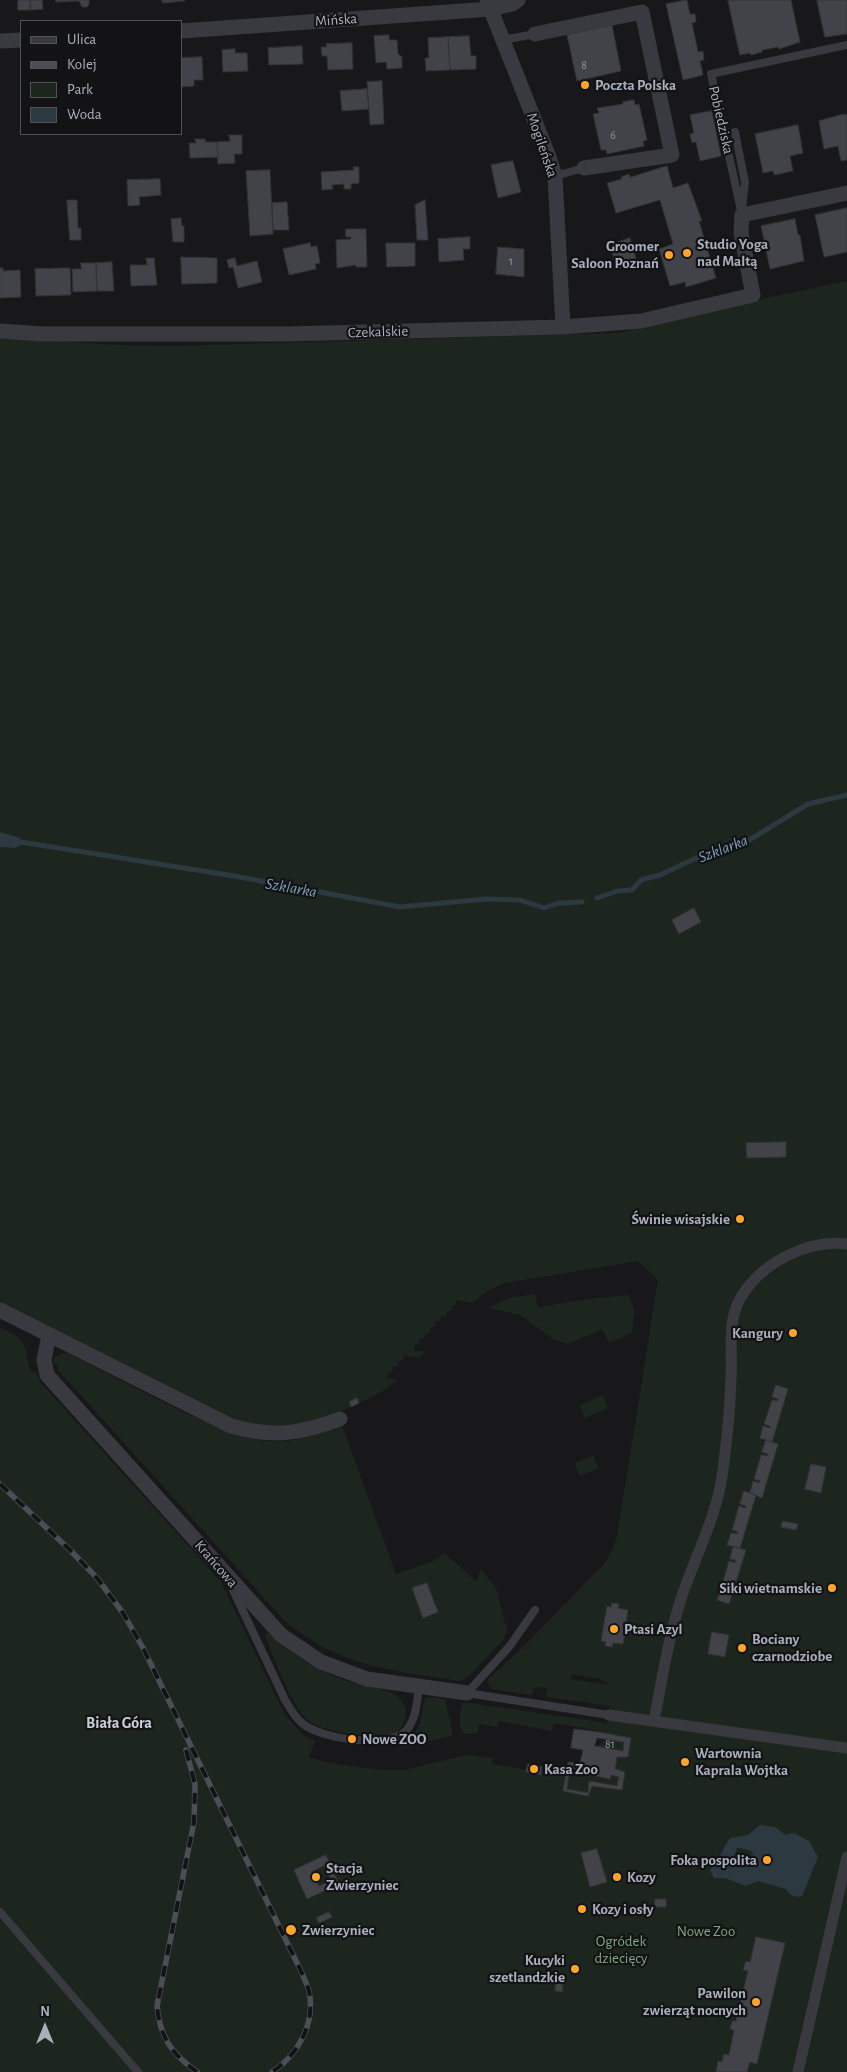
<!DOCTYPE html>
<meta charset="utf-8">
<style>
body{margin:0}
#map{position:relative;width:847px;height:2072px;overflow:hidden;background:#18181b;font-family:"Alegreya Sans",sans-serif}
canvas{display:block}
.legend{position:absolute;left:20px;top:20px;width:162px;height:115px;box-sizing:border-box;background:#131316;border:1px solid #4f5258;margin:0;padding:6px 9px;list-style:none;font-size:15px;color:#a9b0bc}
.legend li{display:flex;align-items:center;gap:10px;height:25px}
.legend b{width:25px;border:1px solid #4f5258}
.north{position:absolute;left:20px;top:2002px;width:50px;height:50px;-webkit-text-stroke:4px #131316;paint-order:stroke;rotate:0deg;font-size:14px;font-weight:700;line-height:20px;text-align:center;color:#a9b0bc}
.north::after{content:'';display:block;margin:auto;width:18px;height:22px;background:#a9b0bc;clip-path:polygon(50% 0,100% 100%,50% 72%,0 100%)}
</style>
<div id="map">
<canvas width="847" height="2072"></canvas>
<ul class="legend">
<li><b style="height:6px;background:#393a40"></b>Ulica</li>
<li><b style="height:6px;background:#4b4f55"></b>Kolej</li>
<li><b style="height:14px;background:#1d261e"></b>Park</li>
<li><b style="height:14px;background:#2c3940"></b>Woda</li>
</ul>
<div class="north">N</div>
</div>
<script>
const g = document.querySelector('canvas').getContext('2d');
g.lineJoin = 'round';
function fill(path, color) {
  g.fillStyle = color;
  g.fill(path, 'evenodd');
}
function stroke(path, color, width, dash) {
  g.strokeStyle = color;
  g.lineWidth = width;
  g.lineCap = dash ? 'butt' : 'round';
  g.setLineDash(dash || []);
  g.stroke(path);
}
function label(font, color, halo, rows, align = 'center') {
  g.font = font + ' "Alegreya Sans",sans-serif';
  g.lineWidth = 4.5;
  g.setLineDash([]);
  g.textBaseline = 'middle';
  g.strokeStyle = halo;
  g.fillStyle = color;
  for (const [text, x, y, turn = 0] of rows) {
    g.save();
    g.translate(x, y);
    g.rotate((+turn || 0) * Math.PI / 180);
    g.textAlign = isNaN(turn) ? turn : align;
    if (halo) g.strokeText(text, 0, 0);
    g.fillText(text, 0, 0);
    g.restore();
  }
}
fill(new Path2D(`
 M847,281V2072H0V1327C13,1333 24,1339 27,1354C28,1362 28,1367 33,1373L36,1372L41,1383L221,1582L285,1715L303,1735L315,1741L309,1757C331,1765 381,1771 405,1770L466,1755L493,1758L492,1764L569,1777L605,1739L606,1732L554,1723L552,1731L499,1721L497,1727L479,1724L478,1733L464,1734C456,1723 460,1713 463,1702L607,1723L610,1706L546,1697L547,1688L534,1687L532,1695L495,1690L491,1689L488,1682L489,1678L516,1654L604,1564L612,1550L617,1537L658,1280L638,1261L504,1283L488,1291L472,1303L456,1300L455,1306H452L451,1311H447L446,1317L441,1316L440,1321H436L434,1327H431L429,1334L425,1333L424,1339L420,1338L419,1344H415L414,1350L425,1352L419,1358L404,1355L403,1361H399L397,1367L393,1366L392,1373L388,1372L387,1378L398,1380L381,1392L359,1403L357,1398L349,1402L351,1407L303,1425L266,1428L229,1419L0,1302V847L15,848L18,837L0,832V338L118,345L173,346L619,333L776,296ZM572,1674L600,1679L610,1685L570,1679Z
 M535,1294L538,1307L596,1298L629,1295L634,1310L632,1333L609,1343L602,1329L568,1344L553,1339L520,1315L488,1308L509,1298Z
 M63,1353H68C109,1374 150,1396 192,1416C215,1426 238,1438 264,1441C292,1444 317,1435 342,1426L396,1574L434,1561L444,1553L476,1581L481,1569L496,1588L507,1631L503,1640L470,1675L461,1681C391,1670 341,1668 284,1620L59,1371L57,1364L53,1363L54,1358Z
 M603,1395L608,1408L585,1418L580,1405Z
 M593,1455L598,1468L580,1476L575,1463Z
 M268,1633C292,1654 317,1671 347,1681C362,1686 382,1687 395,1695C401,1698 404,1704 406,1710C406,1719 403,1728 395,1733C382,1742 320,1731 309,1721C290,1705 275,1659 265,1635Z
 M427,1697L445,1699L453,1735L397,1750C412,1741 420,1729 422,1712C423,1706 423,1701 427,1697Z`), '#1d261e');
fill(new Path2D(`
 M0,832L18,837L25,843L15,848L0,847Z
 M760,1825L775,1827L785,1835L794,1833L809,1841L818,1857L802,1896L797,1897L791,1895L786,1889L758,1881L746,1886L725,1878H714L710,1870L716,1864L727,1842L730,1838L748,1835ZM741,1848L751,1851L754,1854L743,1861L734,1857L737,1848Z`), '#2c3940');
stroke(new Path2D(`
 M21,842L234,876L400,907L486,899L520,900L544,908L559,903L582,902
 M597,898L617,891L632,890L641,880L660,875L696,858L746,842L808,804L847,795`), '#2c3940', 5);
const building = new Path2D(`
 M18,0H30L31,10H18Z
 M30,0H42L43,9L31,10Z
 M56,0H89V4L87,7H82L79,1L56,2Z
 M162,0H184L185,1L163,3Z
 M687,0L690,14H695L696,22L692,23L698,52L703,51L704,60L700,61L703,75L683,80L666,4Z
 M728,0H791L800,42L779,49L778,47L762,50V52L751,55L750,53L740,55Z
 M817,0H847V34L825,37Z
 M612,25L621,71L577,81L567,35Z
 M389,35V40H397L398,54L402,57V68L387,69L386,62L376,63L374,36Z
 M469,36L471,56H476V69L450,70L448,37Z
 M448,37L450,70L426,71L425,58H429L428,38Z
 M352,43L353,69L328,70L327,56H322L321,47H327L326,44Z
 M302,46L303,64L269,65L268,48Z
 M235,49V53H247L248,71L223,72L222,50Z
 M202,57L203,80H194V86L181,87V58Z
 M382,81L384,124L370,125L367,82Z
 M367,89L369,109L342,111L340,91Z
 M634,100L635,105L639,104L647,140L643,141L644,146L607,154L606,150H601L593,114L599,113L597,108L623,104V102Z
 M712,111L721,156L700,161L696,142L692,143L690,134L694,133L690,115Z
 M844,114L847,115V160L841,161L838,146L824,149L819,121Z
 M798,125L803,153L790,156L793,171L774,175L773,171L763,173L755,134Z
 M229,135H242V154H234L235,163L218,164L217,142L230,141Z
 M195,139H205V142H217L218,157L190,158L189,143H196Z
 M513,161L521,192L498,198L491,165Z
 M667,166L673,188L688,183L702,221H699L716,278L686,287L685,282L670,286L659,249L673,244L660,200L616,213L607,183L622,179L621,177L629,174L630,177Z
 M353,167H359V183L351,184V189H344V184L332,185L333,189L322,190L321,172L354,170Z
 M270,170L273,234L250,236L246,171Z
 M160,179L161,195L139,197L140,205L128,206L127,180Z
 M67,200H77L78,228H81V240H70Z
 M425,200L428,240H417L415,205Z
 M287,202L289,230H273L272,203Z
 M847,208V252L824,257L815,215Z
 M181,218L182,226H184V242H173L171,219Z
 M795,219L798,235H800L804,261L770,269L761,226Z
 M346,229H366L367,267H356V265L337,268L336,240L351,239V237H346Z
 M470,237V249H463L464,260L439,262L438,239Z
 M630,238L637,263L617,269L610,245Z
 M310,243L311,247L317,246L320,263L315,264L316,269L289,275L283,249Z
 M386,243H415V266L387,267Z
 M498,247L524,249V277L496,274Z
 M181,257L217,258V283L182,284Z
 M146,258H154L157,285L131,286L130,265H147Z
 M235,258L237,266L257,261L262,282L238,288L233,267L229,268L227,260Z
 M112,262L114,291H97L96,263Z
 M81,263H96L97,291L73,292L72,269H81Z
 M0,268H3V271L20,270L21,297L0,298Z
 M63,268H70L71,295L36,296L35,269Z
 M694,908L701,922L679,934L672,920Z
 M786,1142V1157L747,1158L746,1143Z
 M776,1385L788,1389L772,1442L760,1438L763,1426L770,1428V1426L764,1424L772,1400L778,1401V1399L772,1397Z
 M357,1398L359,1403L351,1407L349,1402Z
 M766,1440L778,1444L762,1498L750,1493L753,1481L759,1483L760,1481L754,1479L761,1455L767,1456L768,1454L762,1452Z
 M811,1464L826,1467L821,1493L805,1489Z
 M744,1491L756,1495L740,1548L727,1545L731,1533L737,1534L738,1532L732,1530L739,1506L745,1508L746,1506L740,1504Z
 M783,1521L798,1524L796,1530L781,1527Z
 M733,1547L746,1550L729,1604L717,1600L721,1588L727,1590L728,1587L722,1585L729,1561L735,1563L736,1560L730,1559Z
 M427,1583L438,1612L423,1618L412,1588Z
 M612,1603L619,1604L618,1608L628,1610L623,1644L613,1643L612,1647L605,1646L606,1642L601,1641L607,1606L611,1607Z
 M712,1632L729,1635L725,1657L708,1654Z
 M574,1729L599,1732L631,1738L628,1757H617L615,1769L625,1772L622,1790L592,1786L588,1796L563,1791L568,1762L580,1763L583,1750L571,1748Z
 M597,1738L624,1742L623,1751L595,1746Z
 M528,1764L542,1767L541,1775L526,1772Z
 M570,1768L591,1772V1775L610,1779L611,1775L619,1777L617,1786L589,1781L588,1793L567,1789Z
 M597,1849L607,1882L590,1887L581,1853Z
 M326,1855L339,1884L307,1899L294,1870Z
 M324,1866L331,1880L319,1886L312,1872Z
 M655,1899H666V1907H655Z
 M329,1912L332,1917L319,1923L316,1918Z
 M756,1937L785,1943L757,2064L750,2062L747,2072H716L718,2061L722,2062L724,2054L729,2055L734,2030L730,2029L732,2021H736L748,1971L743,1970L746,1961L750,1962Z
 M556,1983L563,1984L562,1992L555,1991Z`);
fill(building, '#424348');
stroke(building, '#323237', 1);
stroke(new Path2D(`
 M503,40L535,34
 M735,132L745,182L742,208
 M555,176L584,168
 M742,215L711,74L847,45
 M233,1590L285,1700C290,1708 295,1718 303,1724C322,1739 387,1749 406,1731C416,1720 417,1702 419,1687
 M467,1693L609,1715
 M467,1693L509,1647L535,1610
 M0,1912L138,2072`), '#393a40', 8);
stroke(new Path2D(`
 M609,1715L847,1748
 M654,1721C662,1680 668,1639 681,1599C695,1556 718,1515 723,1469C727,1440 730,1409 731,1379C733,1348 725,1318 745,1291C766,1261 810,1239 847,1244
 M798,2072L847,1857`), '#393a40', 11);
stroke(new Path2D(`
 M487,0L549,157L555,176L563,327
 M181,31L491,9L512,4L518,0
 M535,34L642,12L672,155L584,168
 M0,41L21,40
 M0,331L43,334H288L563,327L641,321L753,295L741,233L742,215L847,193
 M0,1310L231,1426C273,1438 300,1434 340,1419
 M49,1335L44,1360L47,1375L281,1635L321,1662L367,1679L467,1693`), '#393a40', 15);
const rail = new Path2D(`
 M0,1484L70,1550L97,1578L123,1613L143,1648L300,1969C303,1976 307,1984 309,1991C316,2023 298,2055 272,2072
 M186,1750L195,1784L194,1822L157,2006C160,2038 172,2054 197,2072`);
stroke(rail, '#4b4f55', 5.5);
stroke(rail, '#131316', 4, [11]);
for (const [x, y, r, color] of [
 [585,85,5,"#ffa52c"],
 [687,253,5,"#ffa52c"],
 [669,255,5,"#ffa52c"],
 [740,1219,5,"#ffa52c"],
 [793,1333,5,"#ffa52c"],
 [832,1588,5,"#ffa52c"],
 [614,1629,5,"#ffa52c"],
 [742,1648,5,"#ffa52c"],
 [352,1739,5,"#ffa52c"],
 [685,1762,5,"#ffa52c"],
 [534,1769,5,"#ffa52c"],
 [767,1860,5,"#ffa52c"],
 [316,1877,5,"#ffa52c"],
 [617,1877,5,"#ffa52c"],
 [582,1909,5,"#ffa52c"],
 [291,1930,6,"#ffa52c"],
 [575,1969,5,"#ffa52c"],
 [756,2002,5,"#ffa52c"]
]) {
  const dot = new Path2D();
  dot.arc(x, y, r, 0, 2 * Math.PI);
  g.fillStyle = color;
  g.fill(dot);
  stroke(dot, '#131316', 2);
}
label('12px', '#8f959f', null, [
 ["8",584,65],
 ["6",613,135],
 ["1",511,261],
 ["81",610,1744]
]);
label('15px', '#a9b0bc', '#131316', [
 ["Mińska",336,20,-4],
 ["Pobiedziska",721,120,77],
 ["Mogileńska",542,145,71],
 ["Czekalskie",378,332,-2],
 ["Krańcowa",216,1564,49]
]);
label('bold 15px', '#a9b0bc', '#131316', [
 ["Poczta Polska",595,85],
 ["Studio Yoga",697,244],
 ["nad Maltą",697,261],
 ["Groomer",659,246,"right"],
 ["Saloon Poznań",659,263,"right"],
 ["Świnie wisajskie",730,1219,"right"],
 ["Kangury",783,1333,"right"],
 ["Siki wietnamskie",822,1588,"right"],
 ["Ptasi Azyl",624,1629],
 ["Bociany",752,1639],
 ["czarnodziobe",752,1656],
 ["Nowe ZOO",362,1739],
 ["Wartownia",695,1753],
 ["Kaprala Wojtka",695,1770],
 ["Kasa Zoo",544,1769],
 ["Foka pospolita",757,1860,"right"],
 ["Stacja",326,1868],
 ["Zwierzyniec",326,1885],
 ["Kozy",627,1877],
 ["Kozy i osły",592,1909],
 ["Zwierzyniec",302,1930],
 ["Kucyki",565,1960,"right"],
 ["szetlandzkie",565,1977,"right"],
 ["Pawilon",746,1993,"right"],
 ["zwierząt nocnych",746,2010,"right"]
], 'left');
label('15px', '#7fa87e', '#131316', [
 ["Nowe Zoo",706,1931],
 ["Ogródek",621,1941],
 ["dziecięcy",621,1958]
]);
label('italic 16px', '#7da3ba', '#131316', [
 ["Szklarka",723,849,-21],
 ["Szklarka",291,888,10]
]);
label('bold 16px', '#cbcfd7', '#131316', [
 ["Biała Góra",119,1723]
]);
</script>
